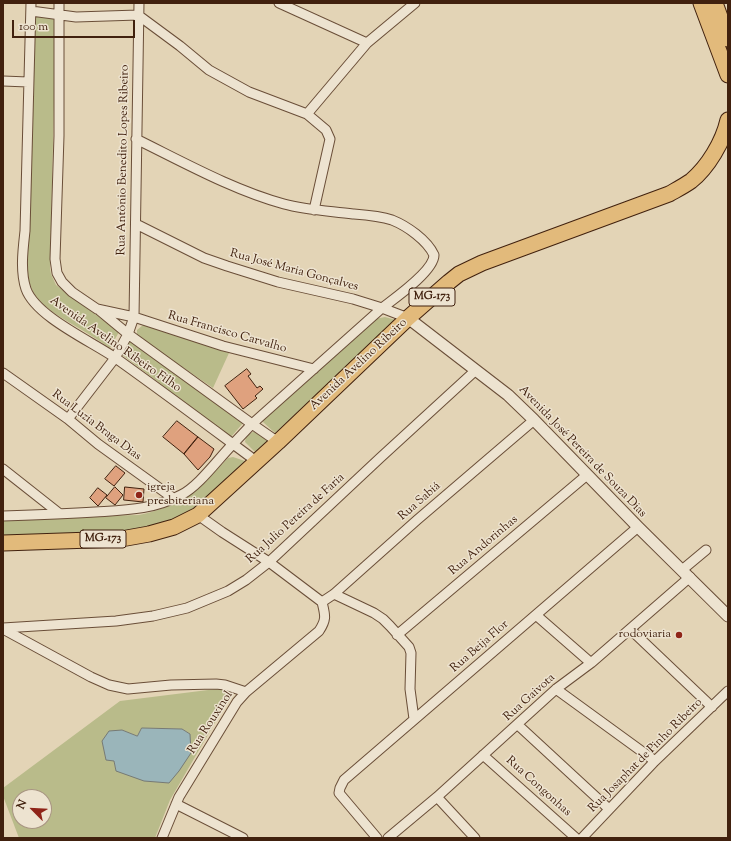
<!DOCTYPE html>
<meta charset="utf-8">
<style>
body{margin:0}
#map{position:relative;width:731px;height:841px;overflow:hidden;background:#e3d4b6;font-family:"Sorts Mill Goudy",serif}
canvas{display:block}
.frame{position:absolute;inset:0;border:4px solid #41210e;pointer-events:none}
.north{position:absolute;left:12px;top:789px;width:40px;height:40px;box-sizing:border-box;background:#ede3d0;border:1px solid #a89582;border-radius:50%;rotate:294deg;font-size:11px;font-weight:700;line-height:16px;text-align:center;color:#41210e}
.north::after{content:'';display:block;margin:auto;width:14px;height:18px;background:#8f2418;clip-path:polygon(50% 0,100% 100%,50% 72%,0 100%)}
.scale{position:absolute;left:12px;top:20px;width:123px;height:18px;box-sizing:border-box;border:2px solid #41210e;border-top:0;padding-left:5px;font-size:12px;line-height:14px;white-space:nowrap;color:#41210e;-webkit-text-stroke:3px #ede3d0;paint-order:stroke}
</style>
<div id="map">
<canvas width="731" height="841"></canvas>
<div class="frame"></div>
<div class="north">N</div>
<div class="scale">100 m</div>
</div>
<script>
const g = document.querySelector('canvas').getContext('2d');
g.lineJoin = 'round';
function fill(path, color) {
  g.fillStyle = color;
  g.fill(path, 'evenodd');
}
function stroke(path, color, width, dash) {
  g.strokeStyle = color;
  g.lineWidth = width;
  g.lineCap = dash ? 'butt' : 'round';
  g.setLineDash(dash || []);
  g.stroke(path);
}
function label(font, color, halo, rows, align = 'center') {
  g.font = font + ' "Sorts Mill Goudy",serif';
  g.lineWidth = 3;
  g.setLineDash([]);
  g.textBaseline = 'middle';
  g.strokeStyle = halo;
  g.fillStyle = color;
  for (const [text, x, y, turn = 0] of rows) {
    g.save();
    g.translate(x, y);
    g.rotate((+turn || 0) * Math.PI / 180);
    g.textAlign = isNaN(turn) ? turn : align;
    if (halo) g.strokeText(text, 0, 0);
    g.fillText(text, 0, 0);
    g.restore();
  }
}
fill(new Path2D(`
 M35,16L56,17L50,268L51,274L56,285L119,332L110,348C97,339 84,331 70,323C44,307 28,297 26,264Z
 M385,317L396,320L275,433L263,422V419L375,319Z
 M143,325L229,353L213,388L140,338L137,335V330Z
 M129,340L243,423L231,437L121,354Z
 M253,432H255L268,441L256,453L245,442L246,436Z
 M233,457L245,461L204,501L183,515L160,525L128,532L3,537V518L139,515C182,506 199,488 228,458Z
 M224,688L231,695L170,800L155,838H19L3,796V788L120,701ZM142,728L182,729L190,734L116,771L114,761L122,730L137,736ZM20,797H44V821H20Z`), '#b9bb8a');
const water = new Path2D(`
 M142,728L182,729L190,734L191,753L179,771L169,783L144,781L116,771L114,761L106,760L102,741L109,731L122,730L137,736Z`);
fill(water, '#9ab5ba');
stroke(water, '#767a75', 1);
const building = new Path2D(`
 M247,369L251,374L248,376L257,388L260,386L263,389L255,396L257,398L243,409L225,386Z
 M177,421L198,437L184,454L163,437Z
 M198,437L214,449L210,457L198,470L184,454Z
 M116,466L125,473L114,486L105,479Z
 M115,487L123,495L115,505L106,498Z
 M125,487L144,489L143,502L124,500Z
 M98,488L107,495L98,506L90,498Z`);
fill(building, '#dfa17e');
stroke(building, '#41210e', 1);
const minor = new Path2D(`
 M31,3L25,231C23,249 20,271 26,289C36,317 93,342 117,359C156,387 194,415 233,444L252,424L382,308L353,299L278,282L227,266L204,258L136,224
 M59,3V136L55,259L57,273L62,282L72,292L97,309L134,317L223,346L314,369
 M279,3L367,43
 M31,11L76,17L138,15L180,46L209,70L249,92L307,114L326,130L330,139L314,210
 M3,81L28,82
 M307,114L367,43L415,3
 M136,139C183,162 233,190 284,204C306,210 330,211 353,214C366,215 380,216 392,220C407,226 427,240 434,255C434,271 395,298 382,308L408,318
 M99,310L128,334L252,424L278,442
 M3,373L68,419L98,444L173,498
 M68,419L115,358L128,334L134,317L139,3
 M3,469L60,514
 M198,515L222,532L269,562L322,602
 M3,516C34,515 64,514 95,512C126,510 152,510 181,495C199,486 218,459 233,444L256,461
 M682,570L706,550
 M334,594L374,613L383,619L390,626L409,647L411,653L410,689L414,719
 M322,602L334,594L417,520L534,420
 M536,615L591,663
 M3,628L116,621L153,616L187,608L228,591L246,580L269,562L380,458L476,370
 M3,629L91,677L109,685L128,689L171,685L216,684L225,685L246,692
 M630,629L712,707
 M397,635L587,475
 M556,689L655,761
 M518,725L609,809
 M483,755L576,838
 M437,797L475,838
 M176,804L243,838
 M162,838L179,797L237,702L246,692L319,631C327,619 325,615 322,602
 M377,838L339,793L340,788L344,780L638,527
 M388,838L437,797L556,689L591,663L690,577
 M582,838L655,761L728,691`);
const tertiary = new Path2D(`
 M408,318L508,395L534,420L638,527L728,616`);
const trunk = new Path2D(`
 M701,3L728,75
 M715,3L728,39
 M3,543L121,539L149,534L174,527L198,515L278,442L408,318L449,282L459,274L482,263L669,194C676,190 684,186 691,181C708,167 723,142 728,120`);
stroke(minor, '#6a4e38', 11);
stroke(tertiary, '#6a4e38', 13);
stroke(trunk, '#41210e', 17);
stroke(minor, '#ede3d0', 9);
stroke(tertiary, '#ede3d0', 11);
stroke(trunk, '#e2ba7b', 15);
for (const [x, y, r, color] of [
 [139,495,4,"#8f2418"],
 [679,635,4,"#8f2418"]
]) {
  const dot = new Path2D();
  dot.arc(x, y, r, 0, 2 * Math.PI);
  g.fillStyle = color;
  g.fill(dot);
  stroke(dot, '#ede3d0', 1.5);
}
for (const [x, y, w] of [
 [432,297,46],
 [103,539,46]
]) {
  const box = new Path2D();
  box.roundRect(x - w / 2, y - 9, w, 18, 3);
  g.fillStyle = '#ede3d0';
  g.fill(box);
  stroke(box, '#41210e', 1);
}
label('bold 11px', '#41210e', null, [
 ["MG-173",432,297],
 ["MG-173",103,539]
]);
label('12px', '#41210e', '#ede3d0', [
 ["Rua Antônio Benedito Lopes Ribeiro",124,160,-89],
 ["Rua José Maria Gonçalves",294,271,15],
 ["Rua Francisco Carvalho",227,333,16],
 ["Avenida Avelino Ribeiro Filho",115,345,35],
 ["Avenida Avelino Ribeiro",359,365,-43],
 ["Rua Luzia Braga Dias",96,426,37],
 ["Avenida José Pereira de Souza Dias",582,452,46],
 ["Rua Sabiá",420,502,-41],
 ["Rua Julio Pereira de Faria",296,519,-42],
 ["Rua Andorinhas",484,546,-40],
 ["Rua Beija Flor",480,647,-41],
 ["Rua Gaivota",530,698,-42],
 ["Rua Rouxinol",211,723,-57],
 ["Rua Josaphat de Pinho Ribeiro",646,756,-45],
 ["Rua Congonhas",538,787,42]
]);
label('12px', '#41210e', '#ede3d0', [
 ["igreja",147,488],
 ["presbiteriana",147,502],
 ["rodoviaria",671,635,"right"]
], 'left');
</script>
